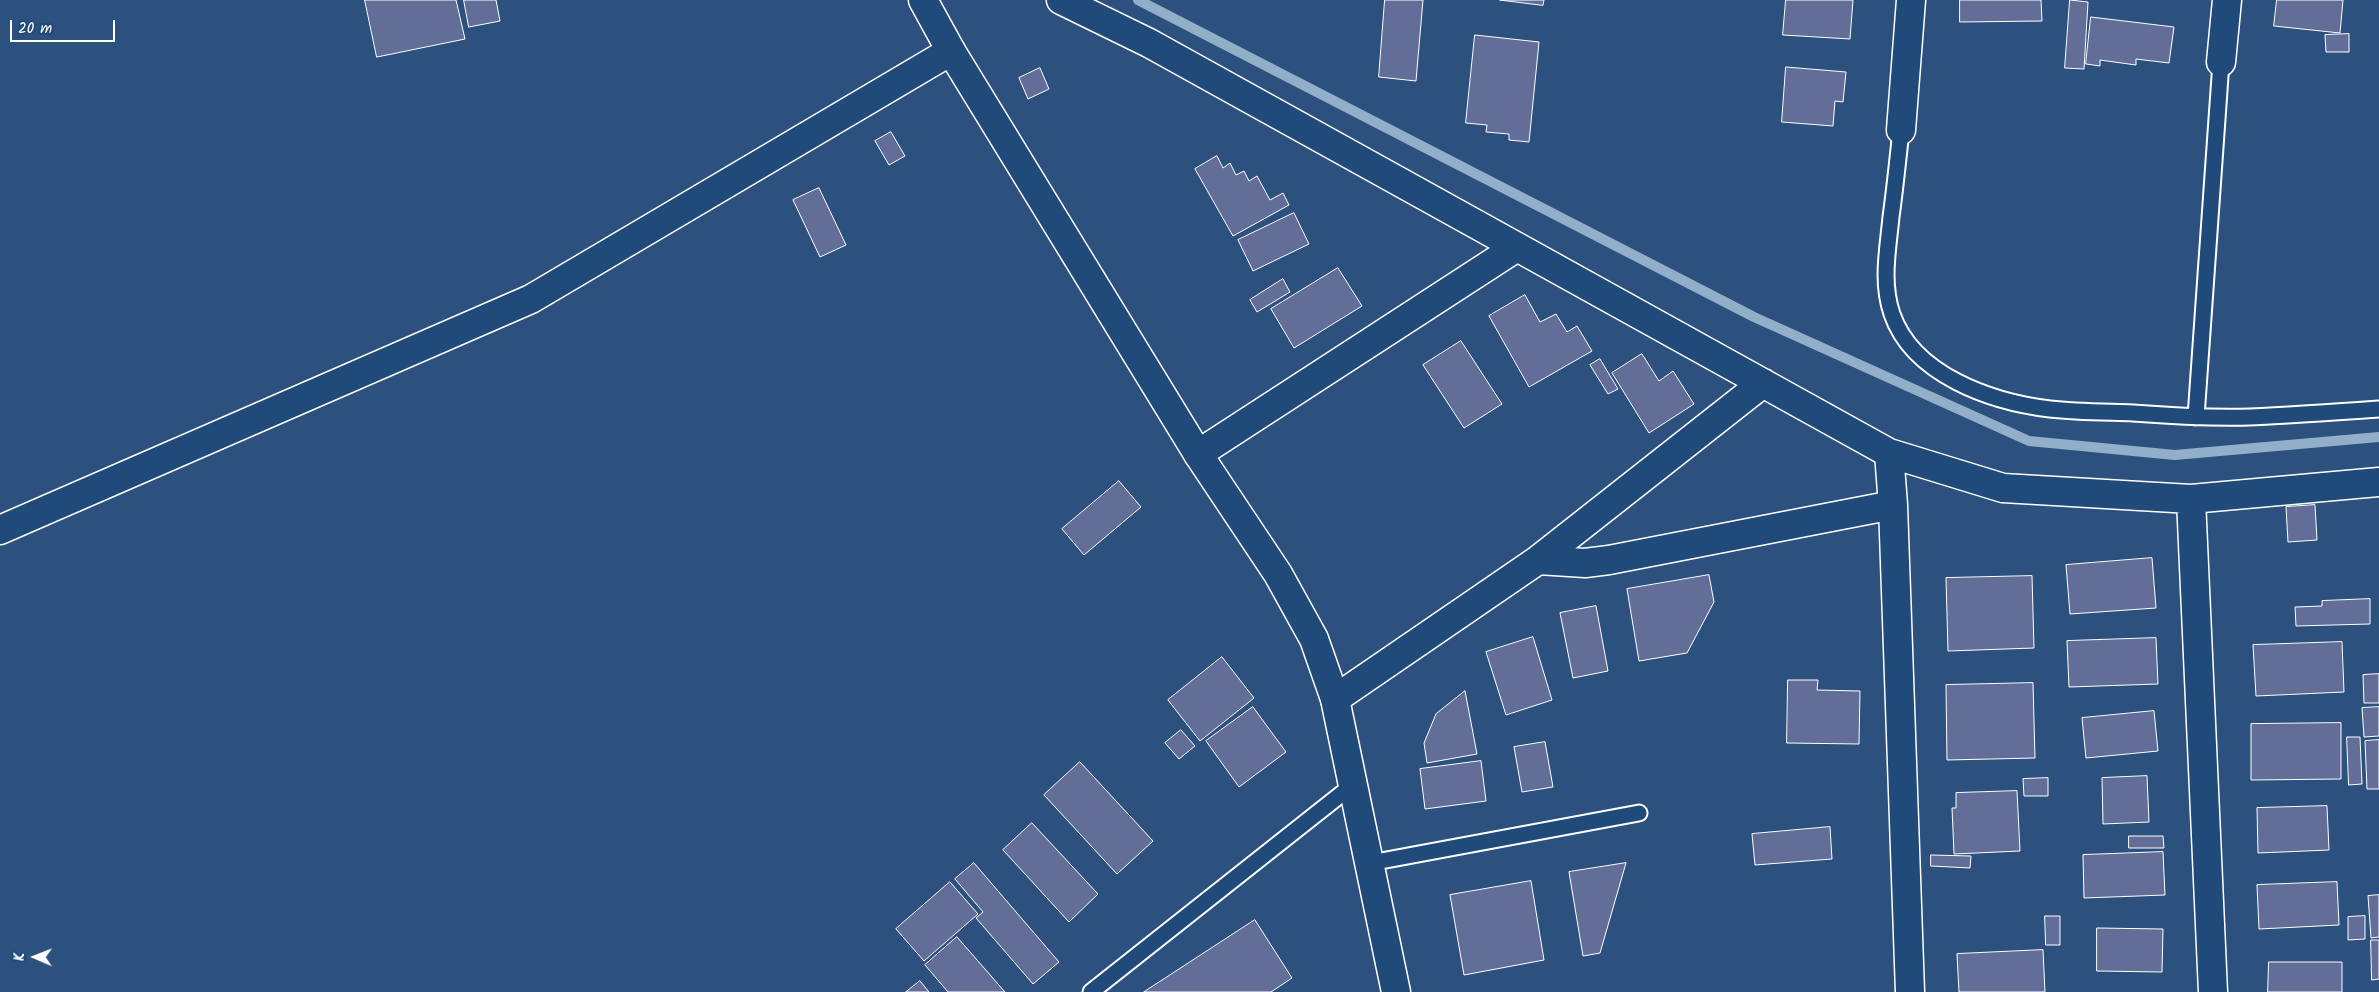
<!DOCTYPE html>
<style>
body{margin:0}
#map{position:relative;width:2379px;height:992px;overflow:hidden;background:#2c517f;font-family:Kalam,sans-serif}
canvas{display:block}
.north{position:absolute;left:10px;top:932px;width:50px;height:50px;-webkit-text-stroke:4px #1f4a7a;paint-order:stroke;rotate:271deg;font-size:14px;font-weight:700;line-height:20px;text-align:center;color:#fff}
.north::after{content:'';display:block;margin:auto;width:18px;height:22px;background:#fff;clip-path:polygon(50% 0,100% 100%,50% 72%,0 100%)}
.scale{position:absolute;left:10px;top:20px;width:105px;height:22px;box-sizing:border-box;border:2px solid #fff;border-top:0;padding-left:6px;font-size:15px;line-height:18px;white-space:nowrap;color:#fff;-webkit-text-stroke:4px #1f4a7a;paint-order:stroke}
</style>
<div id="map">
<canvas width="2379" height="992"></canvas>
<div class="north">K</div>
<div class="scale">20 m</div>
</div>
<script>
const g = document.querySelector('canvas').getContext('2d');
g.lineJoin = 'round';
function stroke(path, color, width, dash) {
  g.strokeStyle = color;
  g.lineWidth = width;
  g.lineCap = dash ? 'butt' : 'round';
  g.setLineDash(dash || []);
  g.stroke(path);
}
function fill(path, color) {
  g.fillStyle = color;
  g.fill(path, 'evenodd');
}
stroke(new Path2D(`
 M1138,0L1754,317L2029,441L2175,455L2379,437`), '#91afc8', 10);
const building = new Path2D(`
 M365,0H456L465,39L377,57Z
 M464,0H496L500,21L469,27Z
 M1385,0H1423L1416,81L1379,77Z
 M1500,0H1544L1543,5Z
 M1786,0H1853L1850,39L1783,35Z
 M1960,0H2041L2042,21L1960,22Z
 M2070,0L2088,2L2084,69L2065,68Z
 M2277,0H2343L2340,33L2274,26Z
 M2091,17L2174,27L2169,63L2136,59V65L2100,60V66L2086,64Z
 M2349,34V52H2326L2325,35Z
 M1475,35L1539,42L1529,142L1509,140V134L1486,132L1487,125L1466,123Z
 M1786,67L1846,72L1843,102L1835,101L1833,126L1782,122Z
 M1040,68L1049,89L1028,99L1019,78Z
 M891,132L905,156L889,165L875,141Z
 M1217,156L1223,168L1230,163L1236,175L1244,171L1249,181L1257,176L1270,200L1283,193L1289,205L1233,236L1195,169Z
 M819,188L846,245L820,257L793,200Z
 M1294,213L1309,244L1253,271L1238,240Z
 M1338,268L1362,306L1294,348L1271,309Z
 M1283,279L1290,292L1257,312L1250,300Z
 M1525,295L1540,322L1556,314L1567,332L1577,326L1592,351L1529,387L1489,316Z
 M1461,341L1502,404L1464,428L1423,365Z
 M1642,354L1659,381L1673,371L1694,404L1649,433L1612,373Z
 M1600,359L1618,389L1608,394L1590,365Z
 M1119,481L1141,507L1084,555L1062,529Z
 M2315,505L2317,540L2288,542L2286,507Z
 M2152,558L2156,608L2070,614L2066,565Z
 M1709,575L1714,602L1687,653L1639,661L1627,589Z
 M2032,576L2034,648L1948,651L1946,578Z
 M2370,599V624L2296,626L2295,607L2322,606V601Z
 M1596,606L1608,671L1573,678L1560,613Z
 M1533,637L1552,700L1506,715L1486,652Z
 M2156,638L2158,684L2069,687L2067,641Z
 M2342,642L2344,692L2256,696L2253,645Z
 M1222,657L1254,698L1200,741L1168,700Z
 M2379,674V703H2364L2363,675Z
 M1788,680H1818L1817,690L1860,691L1859,744L1787,743Z
 M2033,683L2035,758L1947,760L1946,685Z
 M1465,691L1477,754L1427,763L1424,743L1436,714Z
 M1253,707L1286,752L1239,787L1206,741Z
 M2379,707V736L2364,737L2362,708Z
 M2154,711L2158,751L2086,758L2082,718Z
 M2341,723V779L2251,780V724Z
 M1181,730L1195,746L1179,759L1165,743Z
 M2347,737H2360L2362,784L2349,785Z
 M2379,740V789H2367L2365,741Z
 M1545,742L1553,787L1522,792L1514,747Z
 M1481,761L1486,801L1425,809L1420,769Z
 M1080,762L1153,841L1117,874L1044,795Z
 M2147,776L2149,822L2103,824L2102,778Z
 M2048,778V796H2024L2023,779Z
 M2017,791L2020,851L1954,854L1952,808H1956V793Z
 M2327,806L2329,850L2258,853L2257,808Z
 M1032,823L1098,894L1069,922L1003,850Z
 M1830,827L1832,859L1755,865L1752,834Z
 M2129,836H2163L2164,848H2129Z
 M2163,852L2165,895L2084,898L2083,855Z
 M1931,855L1971,856L1970,868L1931,866Z
 M974,863L1059,962L1033,984L976,918L983,912L955,879Z
 M1626,863L1600,953L1583,956L1569,872Z
 M1531,881L1544,960L1464,975L1450,895Z
 M950,882L978,914L924,961L896,929Z
 M2337,882L2339,925L2259,929L2257,885Z
 M2379,895V937L2371,938L2368,896Z
 M2045,916H2060V945H2046Z
 M2365,916V939L2348,940V917Z
 M1255,920L1292,978L1271,992H1144Z
 M2097,928L2163,929L2162,972L2097,971Z
 M957,937L1005,992H948L925,965Z
 M2371,940H2379V979L2372,980Z
 M2043,950L2045,992H1959L1957,954Z
 M2269,962H2342V992H2268Z
 M920,981L929,992H906Z`);
fill(building, '#626e97');
stroke(building, '#fff', 1);
const service = new Path2D(`
 M1901,130C1898,159 1895,188 1891,217C1888,249 1881,282 1892,314C1913,375 1991,402 2050,409C2077,412 2106,412 2133,413C2172,416 2211,418 2250,417C2293,415 2336,412 2379,409
 M2196,417L2221,62
 M1370,863L1639,813
 M1091,992L1354,784`);
const minor = new Path2D(`
 M1061,0L1149,43L1889,453L2003,488L2191,499L2379,482
 M2221,62L2227,0
 M1901,130L1911,0
 M1889,453L1893,505L1910,992
 M1198,454L1517,247
 M2191,499L2213,992
 M0,530L531,299L951,51
 M1538,560L1585,563L1609,560L1893,505
 M1335,699L1538,560L1763,383`);
const tertiary = new Path2D(`
 M923,0L951,51L1198,454L1278,574L1314,639L1335,699L1396,992`);
stroke(service, '#fff', 19);
stroke(minor, '#fff', 31);
stroke(tertiary, '#fff', 31);
stroke(service, '#1f4a7a', 15);
stroke(minor, '#1f4a7a', 28);
stroke(tertiary, '#1f4a7a', 28);
</script>
